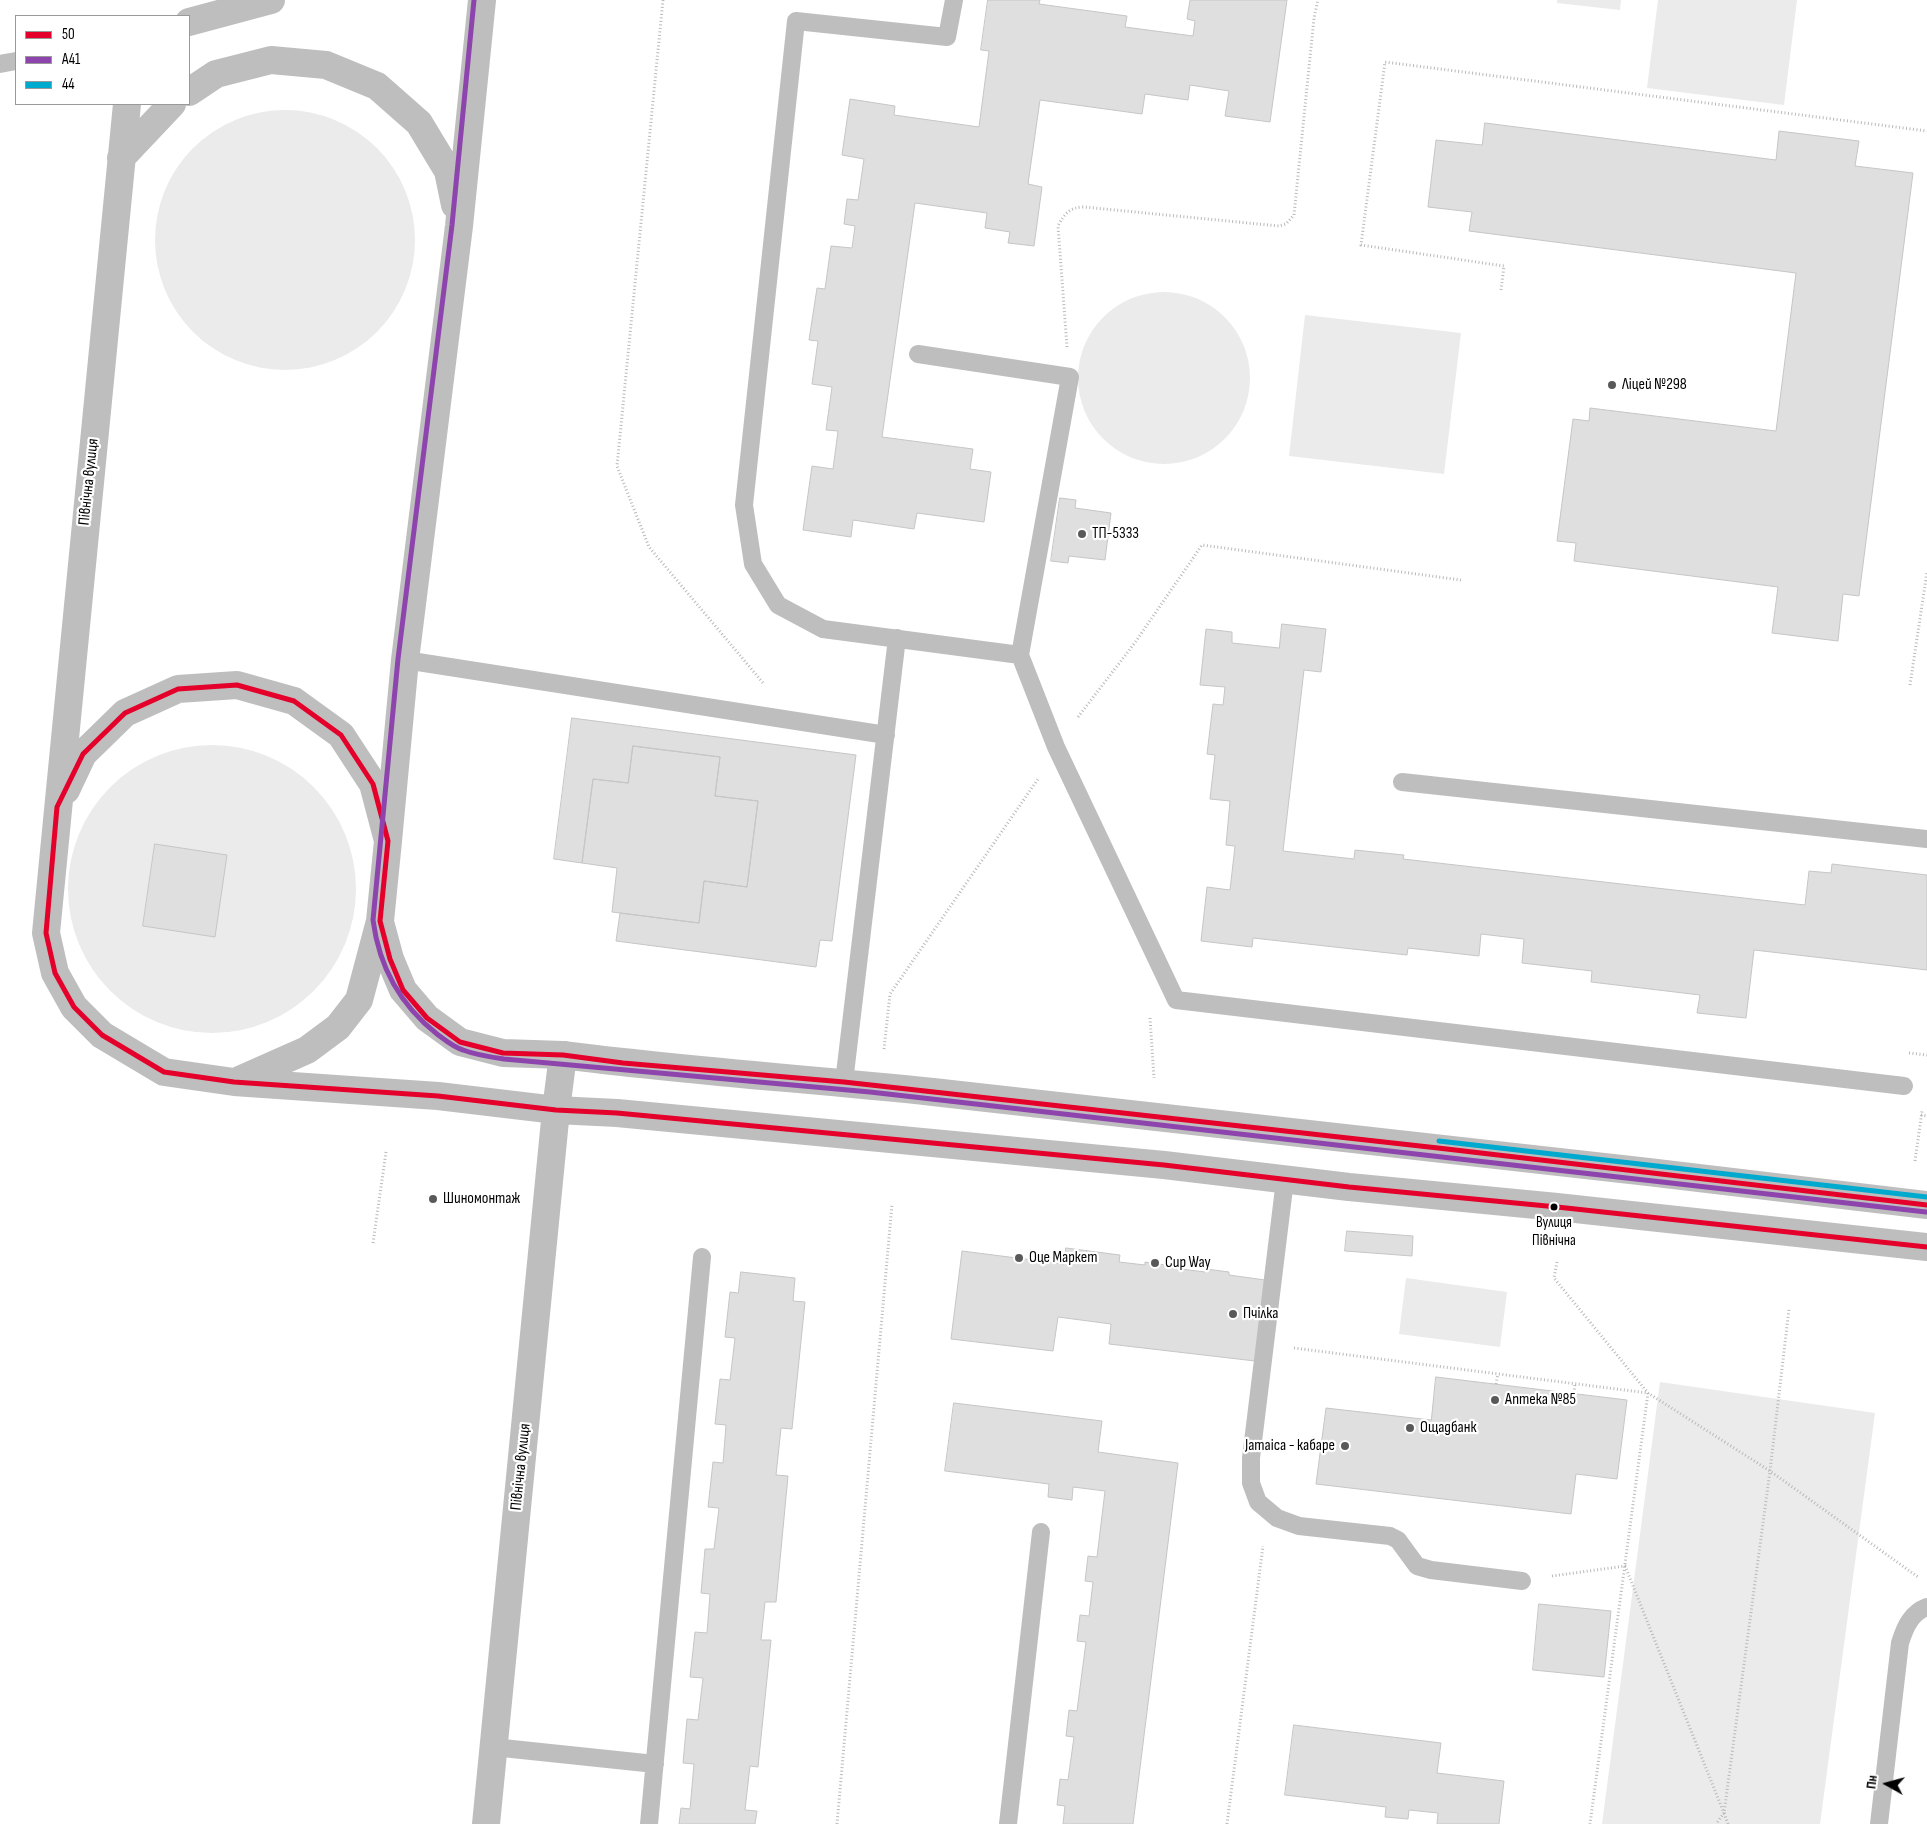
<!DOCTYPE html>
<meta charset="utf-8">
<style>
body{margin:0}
#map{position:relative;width:1927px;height:1824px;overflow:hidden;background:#fff;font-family:"Sofia Sans Condensed",sans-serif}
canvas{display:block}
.legend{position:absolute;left:15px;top:15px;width:175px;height:90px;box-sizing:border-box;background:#fff;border:1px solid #999;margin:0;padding:6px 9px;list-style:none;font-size:15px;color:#000}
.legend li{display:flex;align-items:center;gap:10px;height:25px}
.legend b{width:25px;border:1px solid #999}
.north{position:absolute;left:1862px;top:1759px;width:50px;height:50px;-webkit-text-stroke:4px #fff;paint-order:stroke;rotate:277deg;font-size:14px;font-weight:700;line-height:20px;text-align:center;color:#000}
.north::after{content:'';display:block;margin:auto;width:18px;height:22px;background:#000;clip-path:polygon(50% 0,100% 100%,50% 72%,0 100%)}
</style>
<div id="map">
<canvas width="1927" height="1824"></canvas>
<ul class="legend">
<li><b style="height:6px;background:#e4002b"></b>50</li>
<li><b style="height:6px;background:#8e44ad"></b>A41</li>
<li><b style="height:6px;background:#00a9ce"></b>44</li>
</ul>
<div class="north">Пн</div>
</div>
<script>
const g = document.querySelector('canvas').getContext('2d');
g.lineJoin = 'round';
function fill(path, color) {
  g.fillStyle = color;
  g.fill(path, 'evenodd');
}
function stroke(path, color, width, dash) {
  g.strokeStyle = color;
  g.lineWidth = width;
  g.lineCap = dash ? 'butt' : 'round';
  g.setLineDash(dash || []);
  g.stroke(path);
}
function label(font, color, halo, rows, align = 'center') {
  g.font = font + ' "Sofia Sans Condensed",sans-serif';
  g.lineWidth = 4.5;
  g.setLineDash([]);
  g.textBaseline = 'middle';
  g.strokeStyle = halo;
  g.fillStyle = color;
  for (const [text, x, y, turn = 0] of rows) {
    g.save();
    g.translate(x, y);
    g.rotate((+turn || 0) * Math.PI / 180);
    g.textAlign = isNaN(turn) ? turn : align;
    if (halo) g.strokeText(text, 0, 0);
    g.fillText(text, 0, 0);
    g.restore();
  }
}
fill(new Path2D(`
 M1557,0H1621L1620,10L1557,3Z
 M1658,0H1797L1784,105L1647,88Z
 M155 240a130 130 0 1 1 260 0a130 130 0 1 1-260 0Z
 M1078 378a86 86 0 1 1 172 0a86 86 0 1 1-172 0Z
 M1305,315L1461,333L1444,474L1289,456Z
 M68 889a144 144 0 1 1 288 0a144 144 0 1 1-288 0Z
 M1406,1278L1507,1292L1500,1347L1399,1334Z
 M1660,1382L1875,1413L1820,1824H1602Z`), '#ebebeb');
const building = new Path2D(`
 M988,0H1040L1039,4L1127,16L1125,27L1193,36L1195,21L1187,19L1190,0H1287L1270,122L1225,116L1229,91L1190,85L1188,100L1145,94L1142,114L1040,100L1028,184L1042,187L1034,246L1008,243L1010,232L985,228L987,213L915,203L882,437L973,449L970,469L991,472L984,522L917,513L914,529L853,520L851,537L803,530L812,466L833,469L838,431L826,430L832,387L812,384L818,341L809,340L817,288L825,289L831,246L852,248L855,226L844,224L847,199L858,200L864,159L842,155L850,99L895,106L894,115L979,127L989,51L981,50Z
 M1485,123L1776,160L1779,131L1859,141L1855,166L1913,173L1859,596L1843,594L1838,641L1772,633L1778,587L1574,561L1576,543L1557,541L1573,419L1589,421L1590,408L1776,431L1796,273L1469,231L1472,212L1428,207L1436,140L1482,145Z
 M1060,498L1076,500L1075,508L1111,513L1105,560L1069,556L1068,563L1051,561Z
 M1282,624L1326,629L1321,672L1304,670L1283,851L1354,859L1355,850L1404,855L1403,859L1805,905L1809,871L1831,873L1832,864L1927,875V970L1754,950L1746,1018L1697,1013L1700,995L1591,982L1592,971L1522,963L1524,939L1481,934L1479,956L1408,948L1407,955L1253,938L1252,947L1201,941L1207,887L1230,890L1235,846L1226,845L1230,801L1210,799L1215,755L1207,754L1213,704L1223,705L1225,687L1200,685L1206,629L1232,632V643L1279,648Z
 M572,718L856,755L832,941L820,940L816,967L616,941L620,913L699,923L704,881L747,887L758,801L715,796L720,757L633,746L628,783L593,779L582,863L554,859Z
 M633,746L720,757L715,796L758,801L747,887L704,881L699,923L612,912L617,868L582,863L593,779L628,783Z
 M155,844L227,855L215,937L143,926Z
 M1347,1231L1413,1236L1412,1256L1345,1251Z
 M1066,1248L1120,1255L1119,1262L1145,1265V1262L1165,1265V1267L1205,1272L1206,1269L1229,1272V1275L1265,1280L1255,1361L1109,1344L1111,1324L1058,1317L1053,1351L951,1339L962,1251L1064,1264Z
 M741,1272L795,1278L793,1301L805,1302L792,1429L781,1428L776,1475L788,1476L776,1602H765L761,1640H771L758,1767L750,1766L745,1810L757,1811L755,1824H679L681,1808L690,1809L694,1764L683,1763L687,1719L698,1720L703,1678L690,1677L695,1632L707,1633L710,1594L701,1593L705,1549H714L719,1508L708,1507L713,1462L723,1463L726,1425L715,1424L720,1379L730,1380L735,1338L725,1337L730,1292L738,1293Z
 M1436,1377L1627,1400L1617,1479L1576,1474L1571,1514L1316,1484L1326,1408L1431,1420Z
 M954,1403L1102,1421L1098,1452L1178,1463L1133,1824H1063L1065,1806L1057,1805L1060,1779L1068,1780L1074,1737L1066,1736L1069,1710L1077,1711L1086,1642L1077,1641L1080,1615L1089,1616L1093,1582L1085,1581L1088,1556L1097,1557L1105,1491L1073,1487L1072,1500L1048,1497L1049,1484L945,1471Z
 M1539,1604L1611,1611L1604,1677L1533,1670Z
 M1294,1725L1441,1743L1437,1773L1504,1781L1499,1824H1437L1438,1813L1409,1810L1408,1819L1385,1817L1386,1807L1285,1795Z`);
fill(building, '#dfdfdf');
stroke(building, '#c6c6c6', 1);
stroke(new Path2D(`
 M663,0L617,466L649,547L764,684
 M1501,290L1504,266L1361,245L1385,62L1927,131
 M1067,347L1058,226C1064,214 1070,207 1084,207L1279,226L1286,224L1294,215L1314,18L1318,0
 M1910,685L1927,572
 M1078,717L1134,644L1202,545L1461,580
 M1150,1018L1154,1078
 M884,1049L890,994L1038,779
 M1909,1053L1927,1055
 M1921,1115L1927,1116
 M1915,1161L1922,1111
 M373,1243L386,1152
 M1557,1262L1554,1278L1648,1393L1770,1471L1918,1577
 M1294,1348L1648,1393L1590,1824
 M1496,1384L1498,1374
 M1574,1393L1575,1384
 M1552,1576L1625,1566L1724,1813L1716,1824
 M837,1824L892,1204
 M1227,1824L1263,1546
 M1728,1824L1724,1813L1770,1471L1789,1309`), '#b9b9b9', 3, [1, 2.5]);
stroke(new Path2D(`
 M954,0L947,37L796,21L744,505L753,564L778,605L823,629L1020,655
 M0,64L16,61
 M918,354L1070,377L1020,655L1056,747L1176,1000L1904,1086
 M405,660L886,735
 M1402,782L1927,839
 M844,1082L897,638
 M1285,1180L1251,1458V1483L1258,1502L1277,1518L1299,1526L1390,1536L1398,1540L1417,1566L1431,1570L1522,1581
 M493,1747L655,1764
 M649,1824L702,1257
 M1008,1824L1041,1532
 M1879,1824L1900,1643C1905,1627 1911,1613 1927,1607`), '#bebebe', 18);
stroke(new Path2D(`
 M189,22L271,0
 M189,92L216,74L271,60L326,65L377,86L419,123L448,171L455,205
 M127,104L46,933L55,973L74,1007L102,1035L164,1072L234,1082L438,1096L556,1110
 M121,158L172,104
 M66,790L83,754L125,713L178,689L237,685L294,701L341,735L373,784L388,841L380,921L359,1000L338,1027L307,1050L237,1081
 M388,841L405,660L459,226L482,0
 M380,922L390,959L403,990L427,1018L460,1042L503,1053L563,1055`), '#bebebe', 28);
stroke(new Path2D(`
 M556,1110L617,1113L1164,1165L1349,1187L1557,1207L1927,1247
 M486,1824L556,1110L563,1055C686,1071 810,1079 933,1092C1265,1128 1596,1165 1927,1205`), '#bebebe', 28);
stroke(new Path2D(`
 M1927,1205L1438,1148L844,1082L623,1063L563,1055L503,1053L460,1042L427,1018L403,990L390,959L380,921L388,841L373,784L341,735L294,701L237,685L178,689L125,713L83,754L57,807L46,933L55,973L74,1007L102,1035L164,1072L234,1082L438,1096L556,1110L617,1113L1164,1165L1349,1187L1557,1207L1927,1247`), '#e4002b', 5);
stroke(new Path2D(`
 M474,0L452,225L398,659L373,920C379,966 400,1005 437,1034C445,1040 453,1047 463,1050C476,1055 490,1057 504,1059L870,1092L1926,1212`), '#8e44ad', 5);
stroke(new Path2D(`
 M1439,1141L1927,1197`), '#00a9ce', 5);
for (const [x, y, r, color] of [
 [1612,385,5,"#595959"],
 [1082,534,5,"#595959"],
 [433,1199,5,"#595959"],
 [1554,1207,4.5,"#000"],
 [1019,1258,5,"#595959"],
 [1155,1263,5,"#595959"],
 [1233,1314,5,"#595959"],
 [1495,1400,5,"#595959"],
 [1410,1428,5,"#595959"],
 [1345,1446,5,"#595959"]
]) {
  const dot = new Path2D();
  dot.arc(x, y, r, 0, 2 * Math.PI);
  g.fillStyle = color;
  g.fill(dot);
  stroke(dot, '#fff', 2);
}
label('15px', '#000', '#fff', [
 ["Вулиця",1554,1223],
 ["Північна",1554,1241]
]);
label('16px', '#000', '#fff', [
 ["Ліцей №298",1622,385],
 ["ТП-5333",1092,534],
 ["Шиномонтаж",443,1199],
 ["Оце Маркет",1029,1258],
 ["Cup Way",1165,1263],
 ["Пчілка",1243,1314],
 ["Аптека №85",1505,1400],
 ["Ощадбанк",1420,1428],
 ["Jamaica - кабаре",1335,1446,"right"]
], 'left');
label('16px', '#000', '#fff', [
 ["Північна вулиця",89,482,-84],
 ["Північна вулиця",521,1467,-84]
]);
</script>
